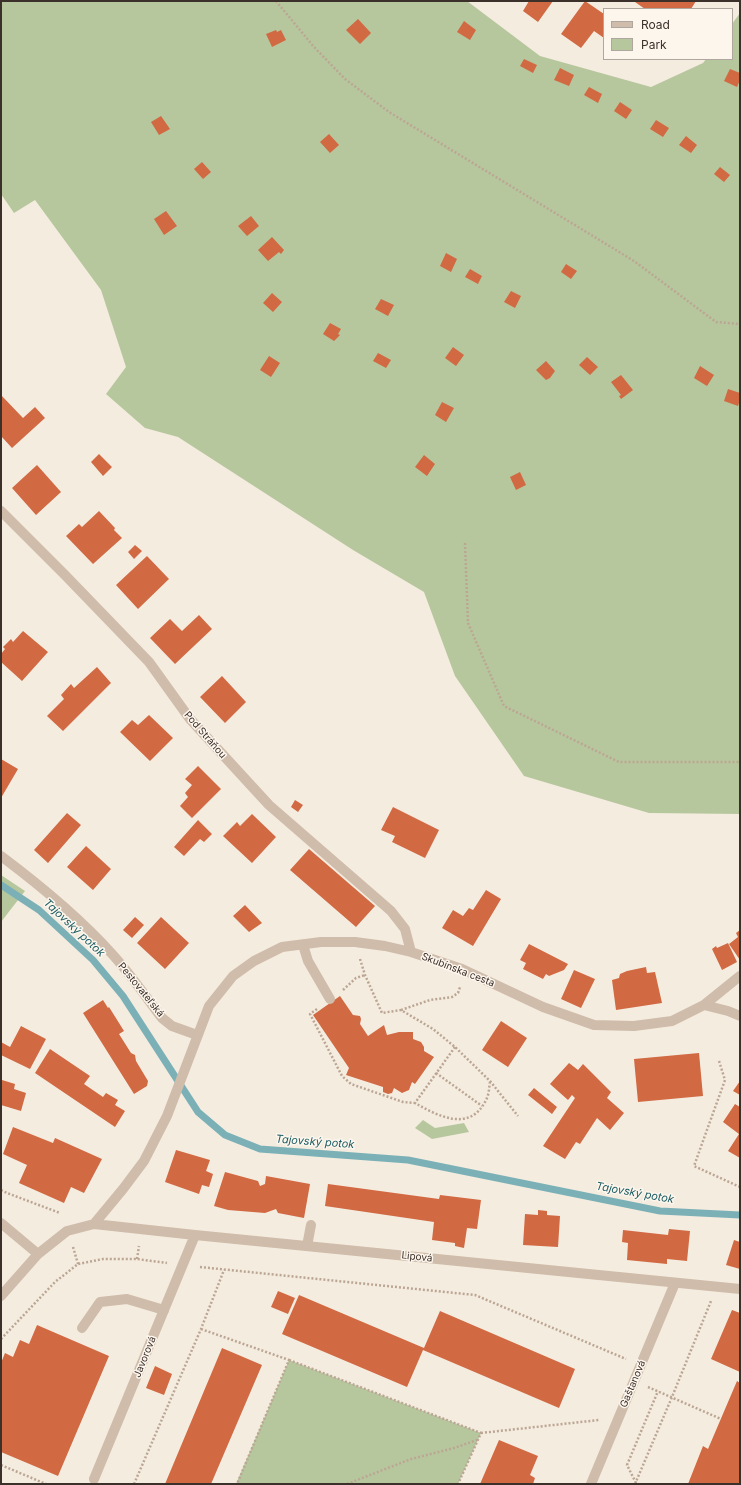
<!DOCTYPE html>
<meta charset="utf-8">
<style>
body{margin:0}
#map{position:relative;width:741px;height:1485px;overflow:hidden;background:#f5ece0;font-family:Inter,sans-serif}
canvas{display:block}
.frame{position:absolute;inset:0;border:2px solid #3c302a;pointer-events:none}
.legend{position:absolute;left:603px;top:8px;width:130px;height:52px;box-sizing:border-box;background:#fcf6ed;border:1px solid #afa79f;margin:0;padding:5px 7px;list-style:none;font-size:12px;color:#3c302a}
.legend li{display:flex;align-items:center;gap:8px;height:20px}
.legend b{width:20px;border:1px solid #afa79f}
</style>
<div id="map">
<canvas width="741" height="1485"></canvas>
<div class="frame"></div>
<ul class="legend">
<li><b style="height:5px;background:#cfbcaa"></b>Road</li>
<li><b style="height:11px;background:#b7c79d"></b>Park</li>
</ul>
</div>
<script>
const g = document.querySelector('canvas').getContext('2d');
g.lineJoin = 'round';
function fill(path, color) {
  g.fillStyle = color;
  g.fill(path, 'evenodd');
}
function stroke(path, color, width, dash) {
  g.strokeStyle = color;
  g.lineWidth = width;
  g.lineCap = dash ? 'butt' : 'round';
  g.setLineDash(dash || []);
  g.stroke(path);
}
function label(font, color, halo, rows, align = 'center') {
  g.font = font + ' Inter,sans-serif';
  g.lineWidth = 3;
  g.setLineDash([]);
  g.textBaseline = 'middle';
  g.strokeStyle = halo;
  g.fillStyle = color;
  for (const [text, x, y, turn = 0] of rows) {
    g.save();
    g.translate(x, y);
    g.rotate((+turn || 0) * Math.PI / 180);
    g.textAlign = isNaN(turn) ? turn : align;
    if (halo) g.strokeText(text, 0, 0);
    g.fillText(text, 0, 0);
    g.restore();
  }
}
fill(new Path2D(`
 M1,1H467L540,56L651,87L703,63L706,59H732V24L740,13V814L649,813L524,776L455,676L424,592L353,550L178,437L145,428L106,394L126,367L101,290L35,200L14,213L1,194Z
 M1,875L25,891L1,922Z
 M423,1120L435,1128L464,1123L469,1132L432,1139L415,1128Z
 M289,1360L481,1433L458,1484H236Z`), '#b7c79d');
stroke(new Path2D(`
 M1,885L39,910L93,960L123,996L198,1112L225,1135L260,1149L408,1160L660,1211L740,1215`), '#7bb1b6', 7);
fill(new Path2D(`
 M529,1H553L538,22L523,11Z
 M585,1L604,14V38L594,31L581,48L561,34Z
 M636,1H696L691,9H645L635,2Z
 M358,19L371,33L360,44L346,30Z
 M464,21L476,30L470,40L457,32Z
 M276,30L277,32L281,30L286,40L272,47L266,34Z
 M524,59L537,65L533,73L520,66Z
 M560,68L574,75L569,86L554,80Z
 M730,69L740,73V80L737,87L724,81Z
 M589,87L602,94L598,103L584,95Z
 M620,102L632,110L626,119L614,111Z
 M161,116L170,129L159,135L151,122Z
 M656,120L669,128L663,137L650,129Z
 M329,134L339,145L330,153L320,142Z
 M686,136L697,145L691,153L679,145Z
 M202,162L211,172L203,179L194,169Z
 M720,167L730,175L724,182L714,174Z
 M166,211L177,226L164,235L154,219Z
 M251,216L259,226L247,236L238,226Z
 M272,237L284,250L281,254L279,252L268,261L258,250Z
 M446,253L457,259L451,272L440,266Z
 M566,264L577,271L571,279L561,272Z
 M470,269L482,276L478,284L465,277Z
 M511,291L521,296L515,308L504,302Z
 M272,293L282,302L273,312L263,303Z
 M381,299L394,305L388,316L375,309Z
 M330,323L341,329L338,334L340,335L334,341L323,334Z
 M453,347L464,355L456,366L445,358Z
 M378,353L391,360L386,368L373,361Z
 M269,356L280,363L271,377L260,370Z
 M587,357L598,367L590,375L579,365Z
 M546,361L555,371L550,378L546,380L536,370Z
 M700,366L714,375L707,386L694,378Z
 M621,375L633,390L621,399L619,396L621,395L611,382Z
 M728,389L740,393V400L738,406L724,401Z
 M1,395L23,418L35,407L45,418L12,448L1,436Z
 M442,402L454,408L446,422L435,415Z
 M99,454L112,467L103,476L91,462Z
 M424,455L435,464L427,476L415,467Z
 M37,465L61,492L36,515L12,488Z
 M520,472L526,485L516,490L510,477Z
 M99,511L115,528L114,530L122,538L93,564L66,536L79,524L82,527Z
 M135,545L142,551L134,559L128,552Z
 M147,556L169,579L138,609L116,585Z
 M199,615L212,629L175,664L150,638L170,619L182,631Z
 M23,631L48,652L22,681L1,662V654L5,649L3,647L11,639L13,642Z
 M97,667L111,683L63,731L47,716L64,699L61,695L71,684L74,688Z
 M222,676L246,702L225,723L200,697Z
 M149,715L173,738L150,761L120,732L132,720L138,725Z
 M1,759L18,769L1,798Z
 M198,766L221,789L192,818L180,806L188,797L185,793L192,785L185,779Z
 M295,800L303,805L298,812L291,807Z
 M393,807L439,830L425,858L392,842L395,836L381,830Z
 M67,813L81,825L48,863L34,850Z
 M252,814L276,837L252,863L223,836L237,822L240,826Z
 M198,820L212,834L204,842L200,839L184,856L174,847Z
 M86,846L111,869L93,890L67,867Z
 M309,849L375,906L356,927L290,870Z
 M486,890L501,899L473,946L442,928L453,910L463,916L469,908L473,910Z
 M245,905L262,923L249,932L233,916Z
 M135,917L144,925L132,938L123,930Z
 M161,917L189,943L165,969L137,943Z
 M740,930V960L729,944L738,937L736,933Z
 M728,943L737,962L722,970L712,949L716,946L717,948Z
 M529,944L568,964L564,970L549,976L546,974L543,979L523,969L526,963L520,960Z
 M646,967L647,973L655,972L662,1003L616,1010L612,980L619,978L620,974L627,971Z
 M574,970L595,979L581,1008L561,999Z
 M340,996L353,1015L360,1016L361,1019L360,1024L368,1036L384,1025L387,1035L399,1032H413V1039L421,1042L424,1047V1051L434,1057L415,1084L412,1082L409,1090L402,1093L394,1088L392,1093L388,1094L383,1092V1087L346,1075L349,1068L313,1015Z
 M103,1000L108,1008L109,1007L124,1031L119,1034L131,1053L135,1055L136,1061L148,1081L147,1086L134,1094L83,1013Z
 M501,1021L527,1038L508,1067L482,1050Z
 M21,1026L46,1039L30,1069L1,1055V1042L10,1047Z
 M50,1049L90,1076L84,1084L103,1097L106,1093L118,1100L115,1105L125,1111L115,1127L35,1073Z
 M699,1053L703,1096L638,1102L634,1059Z
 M569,1063L578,1070L583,1064L611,1092L607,1098L624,1113L610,1130L597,1118L580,1144L576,1142L565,1159L543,1146L575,1098L572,1095L568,1100L550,1084Z
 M2,1080L15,1084L14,1089L26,1093L21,1111L1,1105Z
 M740,1081V1095L733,1091Z
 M534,1088L557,1107L552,1114L528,1095Z
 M735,1104L740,1107V1158L728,1151L739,1134L723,1122Z
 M13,1127L53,1143L55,1138L102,1159L84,1193L71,1187L64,1203L19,1183L27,1165L3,1154Z
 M176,1150L210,1160L206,1171L213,1174L209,1187L202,1185L199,1194L165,1182Z
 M225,1172L258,1181L260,1186L265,1184L266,1176L310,1184L304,1218L278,1213L276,1209L265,1213L228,1210L214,1206Z
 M328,1184L439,1199L440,1195L481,1200L477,1229L467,1228L464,1248L455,1246V1243L432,1240L434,1222L325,1206Z
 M538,1210L547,1211V1215L560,1216L558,1247L523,1245L525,1214L538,1215Z
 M669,1229L690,1231L687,1261L667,1259V1264L627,1260L628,1243L622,1242L623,1230L668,1235Z
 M734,1240L740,1242V1269L726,1265Z
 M278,1291L295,1298L288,1314L271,1307Z
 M299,1295L424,1348L440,1311L575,1369L559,1408L423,1350L407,1387L282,1334Z
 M732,1310L740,1313V1372L711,1359Z
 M37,1325L109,1356L58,1476L1,1452V1363L5,1353L13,1357L20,1340L29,1344Z
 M222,1348L262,1365L211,1484H165Z
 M155,1366L172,1374L164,1395L146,1388Z
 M737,1381L740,1383V1484H688L703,1446L708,1449Z
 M499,1440L538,1456L530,1475L535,1478L533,1484H480Z`), '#d16942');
stroke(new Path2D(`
 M276,1L314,47L345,79L389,112L634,261L716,322L740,324
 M465,543L468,623L504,706L619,762H740
 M360,959L365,975L382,1013L401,1010L433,1029L455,1047L490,1081L518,1116
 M343,990L356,978L365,975
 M317,1009L310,1014L342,1076L351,1084L403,1102L415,1103
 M401,1010L430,1000L452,997L458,993L460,987
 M455,1047L415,1103C438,1116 470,1133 486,1100C489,1095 489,1088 490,1082
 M719,1061L725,1080L694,1166L740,1187
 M436,1073L482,1106
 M1,1190L7,1193L60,1213
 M73,1247L78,1264
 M137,1259L139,1246
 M200,1267L475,1295L626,1359
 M201,1329L289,1360L237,1484
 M1,1339L55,1282L78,1264L103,1259H137L167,1263
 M289,1360L481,1433L458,1484
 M648,1387L721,1419
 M481,1433L599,1420
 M1,1465L46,1484
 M636,1483L627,1465L658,1391
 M134,1484L201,1329L224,1270
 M347,1484L411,1459L454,1448L477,1440
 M635,1484L672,1397L711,1301`), '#bba694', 2.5, [2, 2]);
stroke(new Path2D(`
 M303,945L308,961L330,999
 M307,1246L311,1225
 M82,1328L100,1302L127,1299L164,1310`), '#cfbcaa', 10);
stroke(new Path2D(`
 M1,511L65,575L149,662L190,719L269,805L391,911L405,929L411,952
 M1,856C41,886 80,918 113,955C131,975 146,997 162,1018L172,1026L197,1035
 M704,1005L728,1011L740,1016
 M1,1223L38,1254
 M94,1224L195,1235L740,1289
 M1,1296L38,1254L67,1231L94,1224L123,1189L144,1161L167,1116L209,1006L233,976L254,961L282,947L321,942H355L385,946L411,952L462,969L543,1007L594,1025L634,1026L672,1021L704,1005L740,976
 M94,1479L195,1235
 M591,1484L675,1283`), '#cfbcaa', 10);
label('10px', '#3c302a', '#fcf6ed', [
 ["Pod Stráňou",205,735,49],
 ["Skubínska cesta",458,970,21],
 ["Pestovateľská",141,990,51],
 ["Lipová",417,1257,6],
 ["Javorová",145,1357,-68],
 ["Gaštanová",633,1384,-67]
]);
label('italic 11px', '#1b5b62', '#fcf6ed', [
 ["Tajovský potok",74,928,43],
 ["Tajovský potok",315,1142,4],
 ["Tajovský potok",635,1193,10]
]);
</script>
